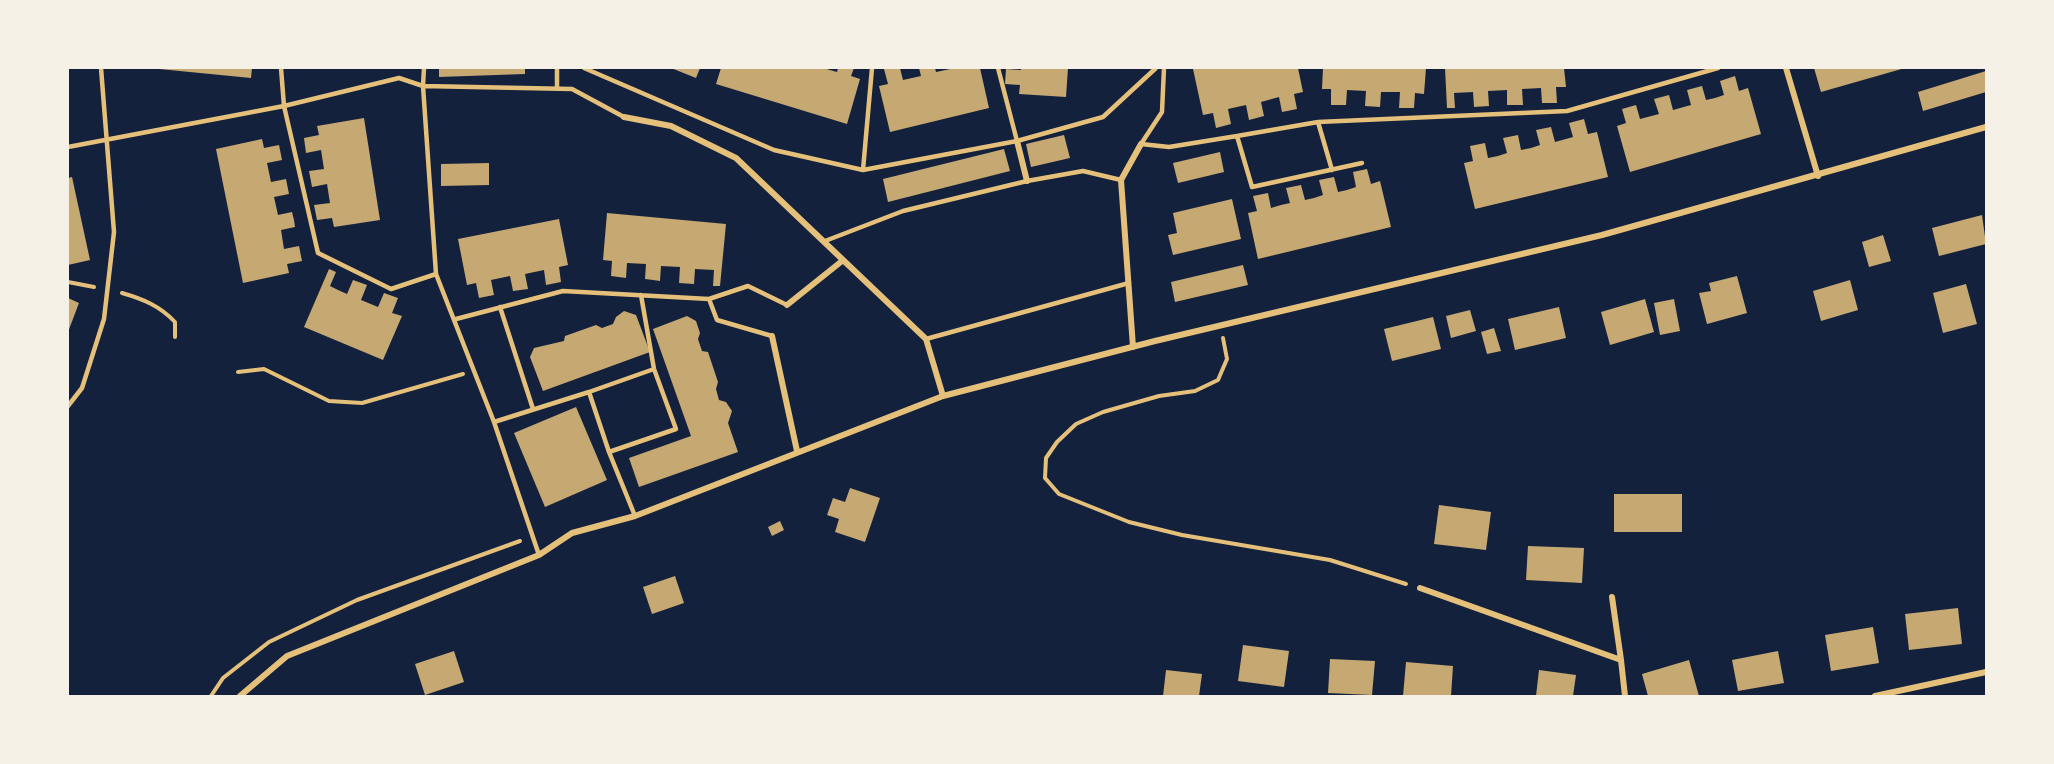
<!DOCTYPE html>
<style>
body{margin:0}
#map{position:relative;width:2054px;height:764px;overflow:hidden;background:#14213d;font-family:Overpass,sans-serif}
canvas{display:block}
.frame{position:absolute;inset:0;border:69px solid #f6f1e7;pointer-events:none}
</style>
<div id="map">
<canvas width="2054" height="764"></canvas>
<div class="frame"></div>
</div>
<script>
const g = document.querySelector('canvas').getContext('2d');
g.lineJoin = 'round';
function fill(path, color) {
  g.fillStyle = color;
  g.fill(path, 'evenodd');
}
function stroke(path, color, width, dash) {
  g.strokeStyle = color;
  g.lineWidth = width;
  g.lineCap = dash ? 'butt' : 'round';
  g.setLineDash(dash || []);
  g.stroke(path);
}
fill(new Path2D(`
 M149,68H252L251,78Z
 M439,68H525V74L439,77Z
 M671,68H700L696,78Z
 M721,68H823L837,72L838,68H854L851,76L860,79L847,124L716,84Z
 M900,68L903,80L921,76L919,68H935L936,72L955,68H980L989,108L890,132L879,86L888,84L884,69Z
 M1021,68H1068L1066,97L1019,94L1020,85L1005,84L1006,69L1021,70Z
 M1200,68H1298L1303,92L1294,94L1297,109L1282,112L1279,97L1261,102L1264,116L1249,120L1246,105L1228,109L1231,124L1216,128L1213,113L1203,115L1193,69Z
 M1323,68H1426L1424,94L1415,93L1414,108H1399L1400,92H1381L1380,107L1365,106L1366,91L1347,90L1346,105H1331V89H1322Z
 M1445,68H1564L1566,87H1556L1557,103H1542L1541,88L1522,89L1523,105H1507V90L1488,91L1489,106L1474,107L1473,92L1454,93L1455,108H1447Z
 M1814,68H1905L1821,92Z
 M1986,71V92L1923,111L1918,92Z
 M1735,76L1739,91L1748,88L1761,134L1630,172L1617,126L1626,123L1622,109L1636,105L1640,119L1659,114L1654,99L1669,95L1673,110L1691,105L1687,90L1702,86L1706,100L1715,98L1724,95L1720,81Z
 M364,118L380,220L334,227L332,218L317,220L314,205L330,203L327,184L312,187L309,171L324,169L321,150L306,153L304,138L319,135L317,126Z
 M1584,119L1588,134L1597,132L1608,177L1475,209L1464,163L1473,161L1470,146L1485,143L1488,158L1498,156L1507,153L1503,138L1518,135L1521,150L1531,148L1540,145L1536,130L1551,127L1555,142L1573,137L1569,123Z
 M1064,135L1070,158L1031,167L1026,144Z
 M262,139L264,148L279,145L282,160L267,163L271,182L286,179L289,194L274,197L278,215L292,212L294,220L295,227L281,230L284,249L299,246L302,261L287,264L289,273L243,283L216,149Z
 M1004,149L1010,171L888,202L883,179Z
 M1220,152L1224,172L1178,183L1173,163Z
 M489,163V185L441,186V164Z
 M1367,169L1371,184L1380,181L1391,227L1258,259L1248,213L1257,211L1253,196L1268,193L1271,208L1281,205L1290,203L1286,188L1301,185L1305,200L1314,198L1323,195L1319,180L1334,177L1338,192L1347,190L1356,187L1353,172Z
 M72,177L90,260L68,265V178Z
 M1232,199L1241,239L1173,255L1168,235L1177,233L1173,213Z
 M607,213L726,224L720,286H713L714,270L695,269L694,284L679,283L680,267L661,266L660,281L653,280L645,279L646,264L627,263L626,278L611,276L612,261L603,260Z
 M1982,215L1986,244L1939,256L1932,228Z
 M559,219L568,265L559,267L561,282L546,285L544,270L525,274L528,289L513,291L510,276L491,280L494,295L479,298L476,283L467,285L458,239Z
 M1883,235L1891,261L1869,267L1862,242Z
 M1243,265L1248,285L1175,302L1171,282Z
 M329,269L336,272L330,286L338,290L347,294L353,280L367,285L361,300L378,307L384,293L398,298L392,313L402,316L383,360L304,327Z
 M1737,276L1747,313L1707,324L1699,293L1711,291L1709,283Z
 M1850,280L1858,310L1821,321L1813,291Z
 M1966,284L1977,324L1943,333L1933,293Z
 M68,298L79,303L68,332Z
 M1645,299L1654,332L1610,345L1601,312Z
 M1674,299L1680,331L1660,335L1654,303Z
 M1559,307L1566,338L1515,350L1508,319Z
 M1470,310L1476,331L1451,338L1446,316Z
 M624,311L636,315L650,352L543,391L530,357L534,348L564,341L565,336L596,325L602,328L613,324L616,317Z
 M687,316L696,321L700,333L698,339L702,351L708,352L718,382L716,389L719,400L726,402L732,411L728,423L738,452L639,487L629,458L691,436L653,329Z
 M1433,317L1441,349L1392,361L1384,329Z
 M1494,328L1501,351L1487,354L1481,332Z
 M576,407L607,480L545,507L514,433Z
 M850,488L880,498L865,542L835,532L839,519L827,515L833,498L845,502Z
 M1614,494H1682V532H1614Z
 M1439,505L1491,512L1486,550L1434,544Z
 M780,521L784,530L772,536L768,527Z
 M1528,546L1584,548L1582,583L1526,580Z
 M675,576L684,603L652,614L643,587Z
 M1958,608L1962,644L1909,650L1905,614Z
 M1873,627L1879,663L1831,671L1825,635Z
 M1243,645L1289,651L1284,687L1238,681Z
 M454,651L464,682L425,695L415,664Z
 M1778,651L1784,683L1738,691L1732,660Z
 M1330,659L1375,661L1372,695L1328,693Z
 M1689,660L1699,696H1648L1642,674Z
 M1406,662L1453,666L1451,696H1403Z
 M1166,670L1202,674L1199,696H1163Z
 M1539,670L1576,675L1573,696H1536Z`), '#c6a872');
stroke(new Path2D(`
 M68,282L94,287
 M122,293C143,299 160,306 175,322V337
 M1223,338L1227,359L1218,380L1195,391L1159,396L1103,412L1076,424L1057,442L1046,458L1045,478L1059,494L1129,522L1182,535L1330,560L1406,584
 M238,372L264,369L329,401L362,403L463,374
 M211,696L223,678L269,642L357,600L520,541`), '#e5c07b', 4);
stroke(new Path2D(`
 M281,68L284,106L399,78L423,86L572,89L624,117
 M424,68L423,86L436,274
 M584,68L774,150L863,170L1017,141L1103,117L1156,68
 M998,68L1017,141
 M1164,68L1162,112L1141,144L1169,147L1237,136L1252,187L1362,163
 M557,87V68
 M1318,122L1332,170
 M1237,136L1318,122L1567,111L1718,68
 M68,147L284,106L318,253L391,289L436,274L494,422L539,555
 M863,170L872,68
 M825,241L903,211L1027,181L1083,171L1121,180
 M709,299L717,320L772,336
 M500,307L533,409
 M456,319L563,291L709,299L748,286L787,305
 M926,339L1129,283
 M68,406L82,388L104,319L114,232L101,68
 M494,422L589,392
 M609,452L589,392L654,369
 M635,516L609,452L676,429L654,369L641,295`), '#e5c07b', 4.5);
stroke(new Path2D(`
 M1786,68L1818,176
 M624,117L671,126L736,158L926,339L943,396
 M1017,141L1027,181
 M787,305L842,261
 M772,336L797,451
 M1133,347L1121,180L1141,144
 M1420,588L1621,660L1625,696
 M1612,597L1621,660
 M240,696L287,656L539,555L572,533L635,516L943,396L1155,341L1602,235L1986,127
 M1875,696L1986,672`), '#e5c07b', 6);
</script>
